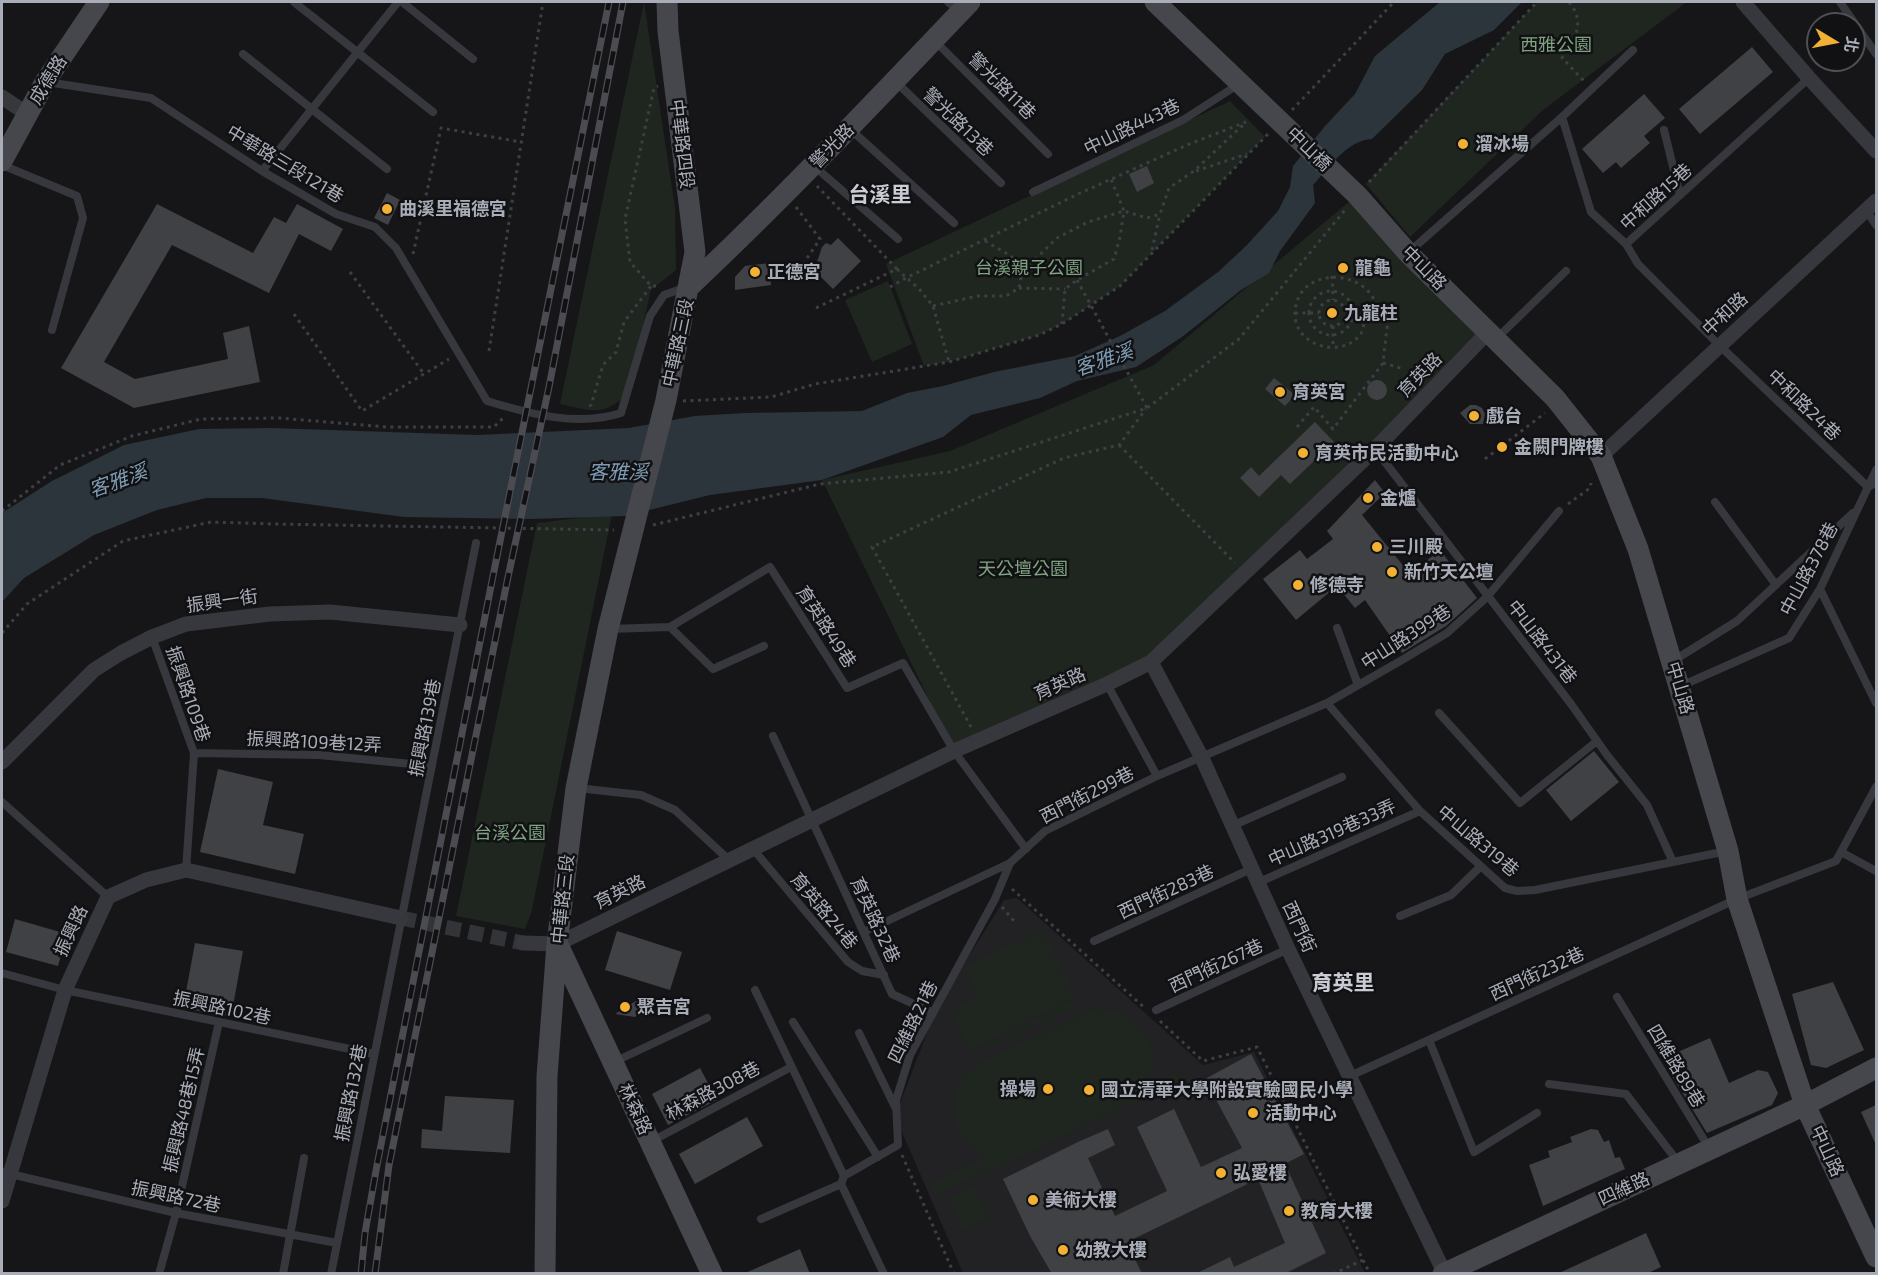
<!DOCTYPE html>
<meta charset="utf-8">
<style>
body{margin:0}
#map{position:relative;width:1878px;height:1275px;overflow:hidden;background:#161618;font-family:"Exo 2","Noto Sans TC",sans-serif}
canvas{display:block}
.frame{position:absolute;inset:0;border:3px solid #a8adb8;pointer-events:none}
.north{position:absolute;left:1806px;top:12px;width:60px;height:60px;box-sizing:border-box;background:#111113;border:2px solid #4d4f55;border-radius:50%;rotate:100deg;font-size:16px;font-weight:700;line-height:24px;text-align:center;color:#a8adb8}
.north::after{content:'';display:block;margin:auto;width:21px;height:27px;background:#f2b134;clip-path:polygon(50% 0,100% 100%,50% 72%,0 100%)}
</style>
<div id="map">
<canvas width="1878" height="1275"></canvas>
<div class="frame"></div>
<div class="north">北</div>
</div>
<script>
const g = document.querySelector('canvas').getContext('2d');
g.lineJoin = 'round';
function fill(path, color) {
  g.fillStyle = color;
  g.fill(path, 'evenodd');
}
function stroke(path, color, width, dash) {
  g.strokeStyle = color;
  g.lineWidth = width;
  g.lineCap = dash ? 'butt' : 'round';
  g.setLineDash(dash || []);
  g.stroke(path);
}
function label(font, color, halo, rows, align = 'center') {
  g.font = font + ' "Exo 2","Noto Sans TC",sans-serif';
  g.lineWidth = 5;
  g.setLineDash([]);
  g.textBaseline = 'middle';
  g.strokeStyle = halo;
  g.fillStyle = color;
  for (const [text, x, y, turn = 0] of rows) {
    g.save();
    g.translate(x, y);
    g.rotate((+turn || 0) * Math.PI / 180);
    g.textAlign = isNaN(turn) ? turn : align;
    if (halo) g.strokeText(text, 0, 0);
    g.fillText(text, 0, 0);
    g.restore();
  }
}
fill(new Path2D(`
 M1017,898L1203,1065L1254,1052L1365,1273H963L895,1116L937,1007L1004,900Z`), '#222225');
fill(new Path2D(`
 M644,2L675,208L676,270L651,290L627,394C603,418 590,410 560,404Z
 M1537,2H1687L1543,110L1410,237L1366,184Z
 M1230,101L1265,137L1120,286L1062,324L1039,335L949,362L924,366L886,264Z
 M1357,195L1488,332L1151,662L954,751L822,480L950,451L1154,365Z
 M888,281L912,344L872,362L845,300Z
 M612,514L532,910L525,929L456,916L537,523Z
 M1042,930L1075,996L969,1051L951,1011L978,996L965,967Z
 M1070,1001L1074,1008L981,1053L979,1049L1053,1012L1052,1010Z
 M1100,1009C1126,1010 1151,1029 1152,1057C1153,1067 1150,1076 1148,1085L1175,1073L1180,1081L935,1196L930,1185L985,1157C977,1151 968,1146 963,1138C954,1124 952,1099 960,1083C964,1075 972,1069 980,1063L1090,1011Z
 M974,1186L989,1218L963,1230L948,1198Z`), '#1e261f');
fill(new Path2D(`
 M1440,2H1522L1494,30L1445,54L1422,90L1372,139C1347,140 1329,168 1313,185L1315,203L1280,251L1269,273L1241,290L1182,337L1136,367L1077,381L1040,398L971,415L943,437L822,480L710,495L625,516L531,519L404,517L262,498H206L157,510L94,535L24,578L2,602V513L52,481L124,445L199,429L271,428L477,435L629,428L695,416L745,413L862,411L907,393L943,386L994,372L1075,356L1120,336L1165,311L1218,272L1246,246L1278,211L1290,187L1293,166L1325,126L1355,94L1375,56Z`), '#2c353c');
fill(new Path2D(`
 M1752,47L1773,72L1700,134L1679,109Z
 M1644,94L1665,118L1644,136L1650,143L1621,168L1616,162L1603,173L1582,149Z
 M1147,166L1154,183L1137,192L1129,174Z
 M387,193L400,200L388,225L374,218Z
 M157,204L253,253L274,217L286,223L297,204L343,229L331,251L299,234L269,293L172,245L104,362L135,379L228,359L223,333L249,326L260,382L134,408L61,368Z
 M838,238L861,261L833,289L812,268L817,262L822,247L826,243L831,245Z
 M770,263L771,285L735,290V277L745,266Z
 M1274,378L1295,395L1285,406L1265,389Z
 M1367 390a10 10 0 1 1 20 0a10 10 0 1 1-20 0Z
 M1470,405H1476L1482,408L1485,414L1483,424H1470L1460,413Z
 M1315,422L1334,442L1290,484L1281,475L1259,497L1240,478L1251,467L1259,476Z
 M1375,480L1385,493L1362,515L1410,574L1440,550L1477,598L1446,626L1402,653L1365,600L1355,608L1337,586L1296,620L1263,579L1300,550L1307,559L1333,539L1327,531Z
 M1594,751L1619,782L1571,821L1546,790Z
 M218,769L273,782L263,825L304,834L295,874L200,852Z
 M15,919L67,934L58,966L6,952Z
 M617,931L682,952L670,990L605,970Z
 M195,943L243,951L231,1017L183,1008Z
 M1833,982L1864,1050L1826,1068L1811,1065L1792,994Z
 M639,999L646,1010L635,1017L615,1014Z
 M1710,1038L1729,1083L1758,1070L1768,1072L1778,1093L1772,1105L1707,1133L1672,1076L1664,1058Z
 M1251,1054L1304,1154L1285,1164L1326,1253L1284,1274H1195L1230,1257L1234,1267L1285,1243L1258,1179L1127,1242L1142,1274H1052L1030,1236L1003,1179L1080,1141L1108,1129L1115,1145L1088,1158L1115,1216L1167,1191L1137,1127L1174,1109L1201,1167L1242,1148L1205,1079Z
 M700,1068L717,1100L668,1125L652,1094Z
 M445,1096L514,1100L510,1153L421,1148L422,1129L442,1131Z
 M1876,1105V1145L1861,1112Z
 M747,1117L763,1146L695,1184L679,1154Z
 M1591,1129L1598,1130L1604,1142L1609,1140L1615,1158L1620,1157L1625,1169L1543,1206L1529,1165L1550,1157L1548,1151L1572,1142L1570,1137Z
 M1646,1233L1661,1267L1646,1274H1557Z
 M800,1249L810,1274H743Z`), '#404145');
stroke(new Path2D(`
 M401,918L523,943`), '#333438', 15, [15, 8]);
stroke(new Path2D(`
 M1569,2C1586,22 1575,40 1562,58L1585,82
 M1292,110L1394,2
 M1196,171L1247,154
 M1369,182L1537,2
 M796,207L820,239L803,264
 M985,241L1011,256L1022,272L1057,238L1088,222L1124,211L1147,218L1160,214L1169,188L1194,171L1243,125
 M1152,250L1160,214
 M413,254L441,128L521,142
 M897,269L920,290L933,306L949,362
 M350,272L424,374
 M1332,276L1333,300
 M656,286H651L630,262L625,219L654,88L658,86
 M890,287L906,278L1076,195L1187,145L1246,122
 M1019,288L1065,289
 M1309 313a22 22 0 1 1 44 0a22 22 0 1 1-44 0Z
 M1319 313a13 13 0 1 1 26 0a13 13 0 1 1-26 0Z
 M933,306L977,296H1006L1019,288L1022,272
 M816,308L897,269L817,186
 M1345,311L1361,310
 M1295,313H1319
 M294,314L362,411L449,359
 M1366,317C1364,323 1363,331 1360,335C1341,359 1295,346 1295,314C1295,268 1362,266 1376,304
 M1062,324L1065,289L1077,280L1114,259L1120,237L1124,211L1111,179
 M1333,326V348
 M489,351L543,2
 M1383,363L1404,369
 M683,401L771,397L815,384L949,362L1039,335L1062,324L1120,286L1268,134
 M589,406L591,405L603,365L616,352L624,322L651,286
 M1297,427L1314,407L1333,429L1383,363L1388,319
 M1119,445L1235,563
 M1485,459L1545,413
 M1568,504L1590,488L1591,483
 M2,511L60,465L132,436L201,419L279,418L386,427H494L503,418
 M653,525L820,484L949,472L1147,408L1239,339L1345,210
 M2,633L27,604L123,541L211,522L274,524L614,530
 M971,727L872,547L1064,458L1119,445L1146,409
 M1012,889L1146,1009
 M1002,907L1014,921
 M1160,1021L1203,1061L1257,1047L1370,1274
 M902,1155L954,1274
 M1333,1274L1363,1260`), '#3d3f44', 3, [3, 4.5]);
stroke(new Path2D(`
 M294,2L433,112
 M402,2L473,59
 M948,2L959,11
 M1840,2L1876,54
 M935,41L1048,154
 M243,54L387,169
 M47,82L151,98L262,171L336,214L375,227L396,248L487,401C530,414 578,427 621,413L650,316L664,295L684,288
 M896,82L1001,183
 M1562,117L1591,212L1626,244L1638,264L1720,346L1868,487L1876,483
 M850,129L954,223
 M1664,130L1680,195
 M2,165L77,196L83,218L52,330
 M814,166L898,239
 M262,171L398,2
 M1033,192L1183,120L1239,84
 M1867,211L1876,225
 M1626,244L1809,78
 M1409,252L1562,117L1633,50
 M1497,338L1566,271
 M1375,449L1571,704L1607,755L1647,805L1673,862
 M1715,502L1776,585
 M1820,589L1876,703
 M670,627L713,669L764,646
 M1337,628L1358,685
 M609,629L670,627L770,567L847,688L903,663L954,751L1026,849
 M152,637L194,753L186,870
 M1673,661L1737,621L1853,513
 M1107,684L1157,776
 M1681,686L1789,638L1820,589L1876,470
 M1327,703L1420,811L1505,888L1517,891L1535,890L1727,851
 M1439,713L1520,803L1597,741
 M773,736L892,994L931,1012
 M194,753L319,755L432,766
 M577,788L641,795L675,810L729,860
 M2,802L108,897
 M1232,826L1342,777
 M753,849L848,962L862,971L884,975
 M1841,852L1876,871
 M1257,883L1420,811
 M1400,916L1451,895L1480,867
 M864,932L1010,863L1045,831L1157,776L1327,703L1402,660L1447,633L1487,597L1559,511
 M1094,941L1251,869
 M2,973L65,990L374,1054
 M755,990L844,1176
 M1617,997L1709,1148
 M1156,1010L1288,949
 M793,1022L878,1157
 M859,1033L895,1107
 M1429,1040L1474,1152L1537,1113
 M614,1062L707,1018
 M1350,1076L1737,899L1836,861L1876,787
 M1549,1084L1626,1094L1678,1162
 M652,1141L791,1067
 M2,1172L176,1213L337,1243
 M761,1219L841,1184
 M159,1274L176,1213L219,1022
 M283,1274L304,1158
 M331,1274L476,543
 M884,1274L841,1184L844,1176L898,1145L896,1100L910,1055L995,899L1010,863`), '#37383d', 8);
stroke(new Path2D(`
 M1743,2L1809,78L1876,151
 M2,97L27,114
 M1601,456L1876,201
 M1151,662L1202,758L1288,949L1445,1274
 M2,762L94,670L121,653L152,637L186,624L270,614L330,612L460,625
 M523,943L557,944L954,751L1107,684L1151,662L1375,449L1488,332
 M2,1201L65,990L108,897L146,880L186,870L401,918`), '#37383d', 15);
stroke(new Path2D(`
 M1155,2L1357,195L1408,253L1555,398L1601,456L1638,549L1728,851L1737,899L1805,1105L1876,1257
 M2,161L45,82L99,2
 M690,286C787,195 878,98 970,2
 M559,947L712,1274
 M545,1274L547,1076L557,944L576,788L608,629L666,400L695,252L668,31L667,2
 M1443,1274L1805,1105L1876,1068`), '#45474d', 21);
const rail = new Path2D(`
 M361,1274L365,1233L377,1165L493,576L609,2
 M375,1274L389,1165L508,577L549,387L623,2`);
stroke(rail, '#4a4c52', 7);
stroke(rail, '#111113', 4.5, [14]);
stroke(new Path2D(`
 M1077,280L1147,408`), '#3d3f44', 3, [3, 4.5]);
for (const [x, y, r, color] of [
 [1463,144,6,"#f2b134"],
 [387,209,6,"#f2b134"],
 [1343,268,6,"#f2b134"],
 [755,272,6,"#f2b134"],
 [1332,313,6,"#f2b134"],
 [1280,392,6,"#f2b134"],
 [1474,416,6,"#f2b134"],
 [1502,447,6,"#f2b134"],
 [1303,453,6,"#f2b134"],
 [1368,498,6,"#f2b134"],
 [1377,547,6,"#f2b134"],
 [1392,572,6,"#f2b134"],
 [1298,585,6,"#f2b134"],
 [625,1007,6,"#f2b134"],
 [1048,1089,6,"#f2b134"],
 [1089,1090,6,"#f2b134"],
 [1253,1113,6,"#f2b134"],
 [1221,1173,6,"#f2b134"],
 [1033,1200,6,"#f2b134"],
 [1289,1211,6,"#f2b134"],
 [1063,1250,6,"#f2b134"]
]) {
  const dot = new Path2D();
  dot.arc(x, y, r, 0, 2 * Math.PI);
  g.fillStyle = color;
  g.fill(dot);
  stroke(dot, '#111113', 2);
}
label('18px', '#7fa381', '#111113', [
 ["西雅公園",1556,45],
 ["台溪親子公園",1029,268],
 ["天公壇公園",1023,569],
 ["台溪公園",510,833]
]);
label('18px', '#a8adb8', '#111113', [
 ["成德路",48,80,-58],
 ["警光路11巷",1002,86,45],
 ["警光路13巷",958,122,44],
 ["中山路443巷",1132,127,-26],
 ["中華路四段",682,144,83],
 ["警光路",832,146,-46],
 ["中山橋",1309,149,44],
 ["中華路三段121巷",285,164,31],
 ["中和路15巷",1656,197,-42],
 ["中山路",1424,268,45],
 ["中和路",1725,314,-43],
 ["中華路三段",678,343,-78],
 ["育英路",1420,375,-46],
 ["中和路24巷",1804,405,44],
 ["中山路378巷",1809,569,-62],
 ["振興一街",222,601,-8],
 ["育英路49巷",826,627,57],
 ["中山路399巷",1406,637,-33],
 ["中山路431巷",1542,642,52],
 ["育英路",1060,684,-24],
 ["中山路",1680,688,73],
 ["振興路109巷",188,694,71],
 ["振興路139巷",425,728,-79],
 ["振興路109巷12弄",314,742,3],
 ["西門街299巷",1087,795,-27],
 ["中山路319巷33弄",1332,833,-24],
 ["中山路319巷",1478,841,40],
 ["育英路",620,892,-26],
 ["西門街283巷",1166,892,-25],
 ["中華路三段",563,899,-84],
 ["育英路24巷",824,911,50],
 ["育英路32巷",875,920,65],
 ["西門街",1299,927,65],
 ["振興路",71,931,-65],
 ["西門街267巷",1216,966,-25],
 ["西門街232巷",1537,974,-25],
 ["振興路102巷",222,1008,12],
 ["四維路21巷",913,1022,-64],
 ["四維路89巷",1676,1066,59],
 ["林森路308巷",713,1091,-28],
 ["振興路132巷",351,1093,-79],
 ["林森路",635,1109,65],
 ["振興路48巷15弄",184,1110,-77],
 ["中山路",1827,1151,65],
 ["四維路",1624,1189,-25],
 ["振興路72巷",176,1197,12]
]);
label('bold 18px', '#a8adb8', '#111113', [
 ["溜冰場",1475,144],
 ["曲溪里福德宮",399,209],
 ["龍龜",1355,268],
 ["正德宮",767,272],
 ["九龍柱",1344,313],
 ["育英宮",1292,392],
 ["戲台",1486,416],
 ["金闕門牌樓",1514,447],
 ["育英市民活動中心",1315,453],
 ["金爐",1380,498],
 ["三川殿",1389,547],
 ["新竹天公壇",1404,572],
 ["修德寺",1310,585],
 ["聚吉宮",637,1007],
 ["操場",1036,1089,"right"],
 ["國立清華大學附設實驗國民小學",1101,1090],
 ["活動中心",1265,1113],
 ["弘愛樓",1233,1173],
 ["美術大樓",1045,1200],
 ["教育大樓",1301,1211],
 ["幼教大樓",1075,1250]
], 'left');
label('italic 20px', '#7f9bb3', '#111113', [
 ["客雅溪",1104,360,-19],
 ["客雅溪",618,472],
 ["客雅溪",118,481,-20]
]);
label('bold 21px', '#c9ccd4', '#111113', [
 ["台溪里",880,195],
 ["育英里",1343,983]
]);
</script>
